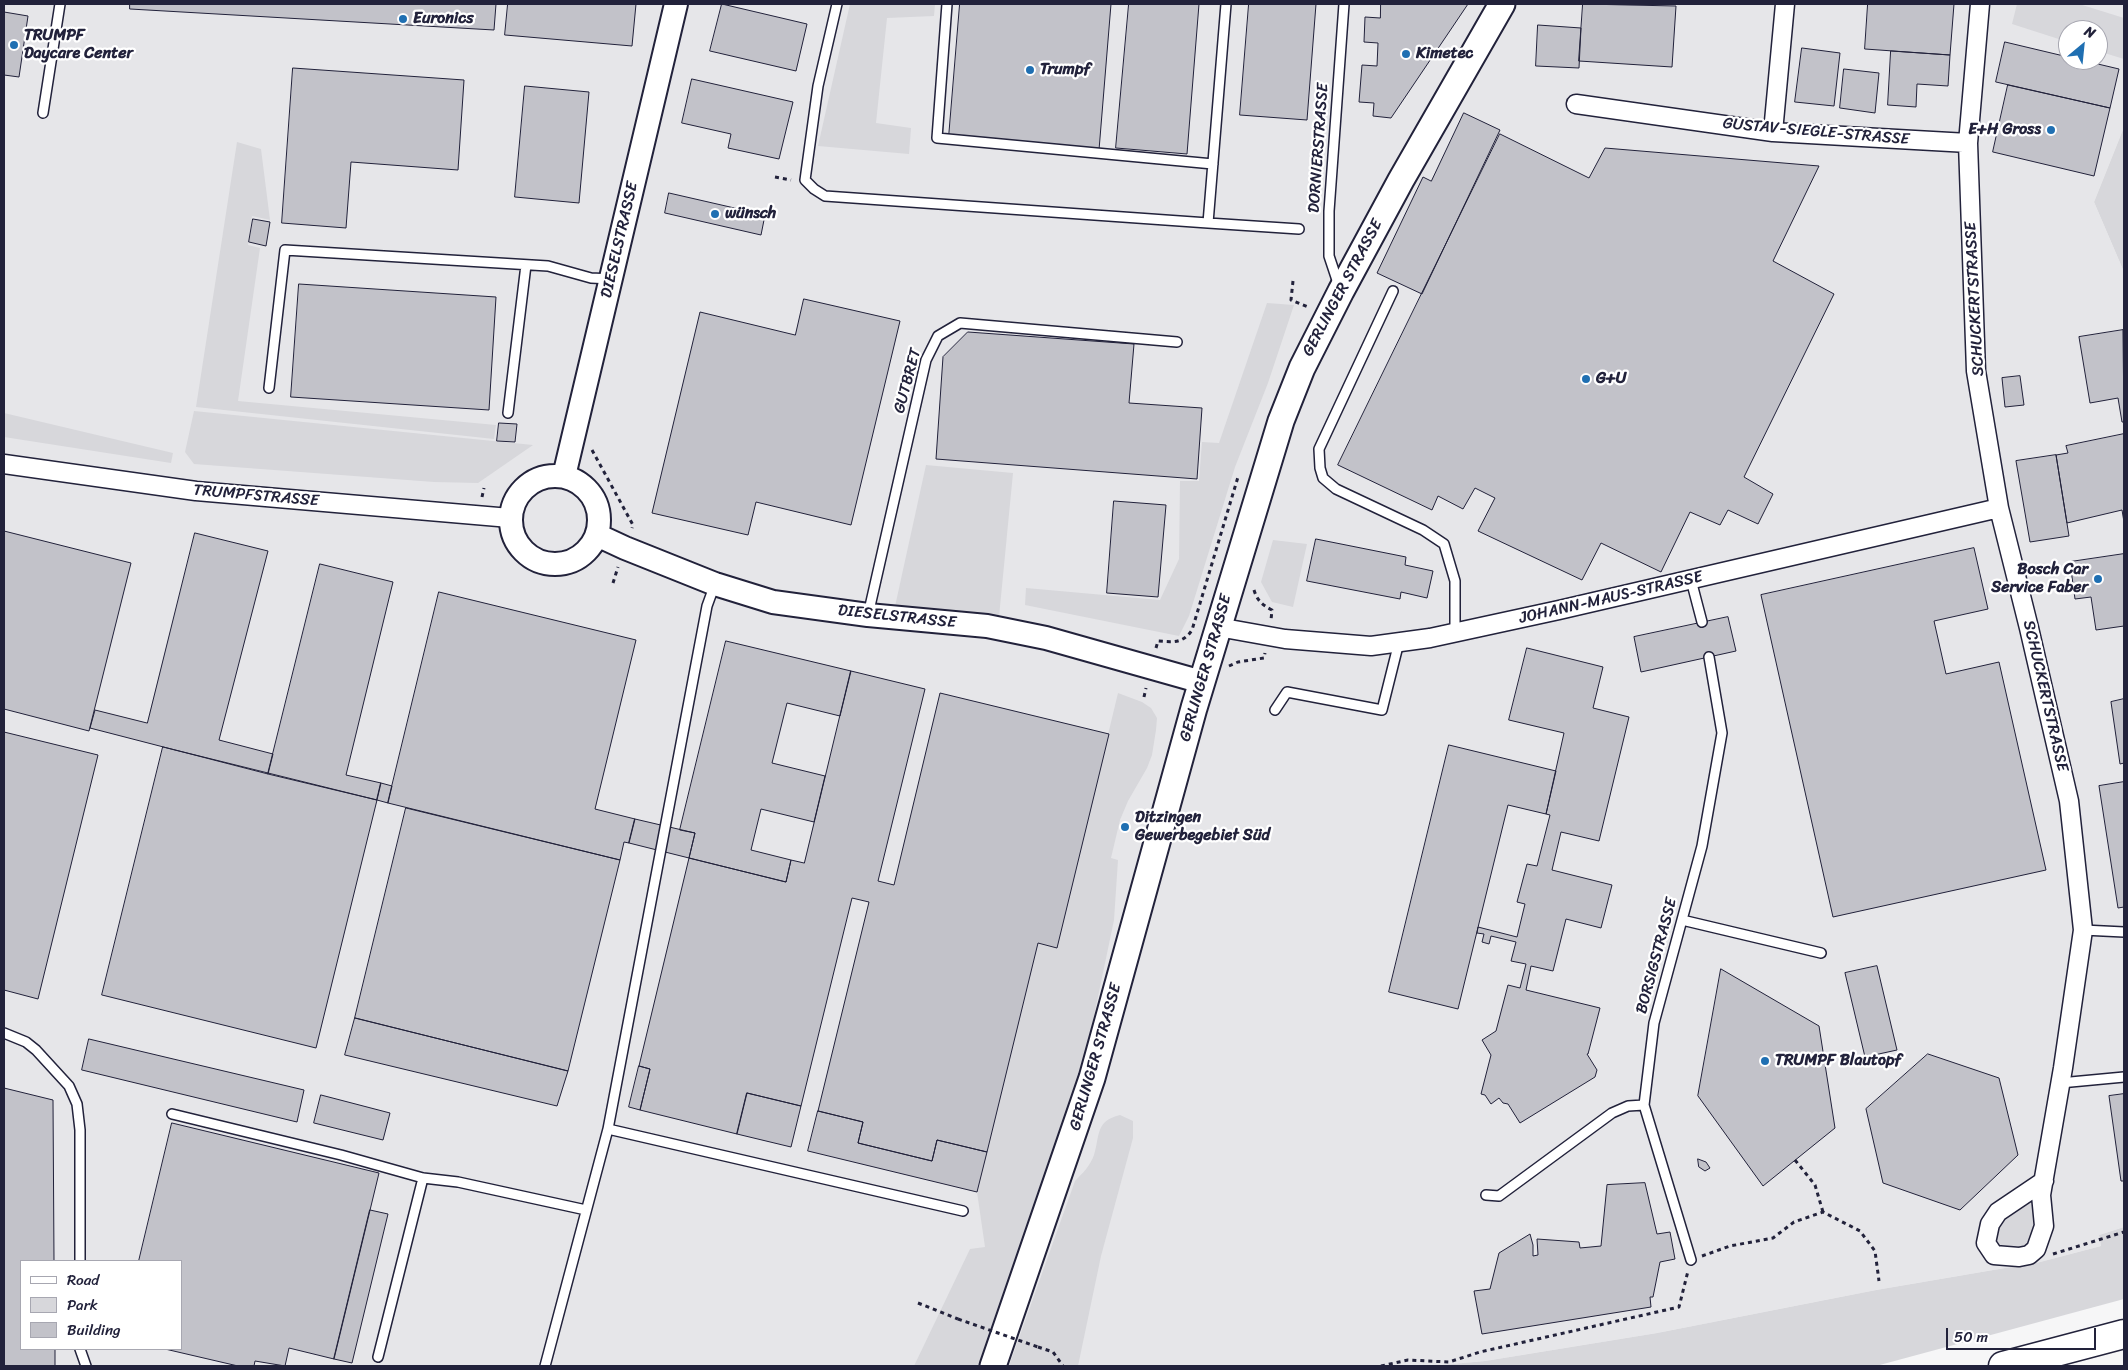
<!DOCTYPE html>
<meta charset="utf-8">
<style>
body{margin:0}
#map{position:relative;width:2128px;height:1370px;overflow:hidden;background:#f6f6f7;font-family:Sriracha,sans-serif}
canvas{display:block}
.frame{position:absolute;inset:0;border:5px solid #22223b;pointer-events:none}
.legend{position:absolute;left:20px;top:1260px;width:162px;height:90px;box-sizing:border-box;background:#fff;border:1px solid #a7a7b1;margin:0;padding:6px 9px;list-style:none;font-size:15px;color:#22223b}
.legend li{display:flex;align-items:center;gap:10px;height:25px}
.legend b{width:25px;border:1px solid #a7a7b1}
.north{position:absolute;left:2058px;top:20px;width:50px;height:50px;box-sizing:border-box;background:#fff;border:1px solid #a7a7b1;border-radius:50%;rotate:28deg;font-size:14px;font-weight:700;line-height:20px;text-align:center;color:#22223b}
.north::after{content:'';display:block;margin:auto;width:18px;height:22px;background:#1f6fb2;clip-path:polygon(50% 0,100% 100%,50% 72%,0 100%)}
.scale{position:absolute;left:1946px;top:1328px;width:150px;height:22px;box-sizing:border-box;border:2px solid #22223b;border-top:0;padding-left:6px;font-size:15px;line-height:18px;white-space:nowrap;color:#22223b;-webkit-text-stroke:4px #fff;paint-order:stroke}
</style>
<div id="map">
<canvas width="2128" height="1370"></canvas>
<div class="frame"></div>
<ul class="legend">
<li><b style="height:6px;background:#fff"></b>Road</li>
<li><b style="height:14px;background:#d7d7db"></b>Park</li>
<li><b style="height:14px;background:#c2c2c9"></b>Building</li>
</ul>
<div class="north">N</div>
<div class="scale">50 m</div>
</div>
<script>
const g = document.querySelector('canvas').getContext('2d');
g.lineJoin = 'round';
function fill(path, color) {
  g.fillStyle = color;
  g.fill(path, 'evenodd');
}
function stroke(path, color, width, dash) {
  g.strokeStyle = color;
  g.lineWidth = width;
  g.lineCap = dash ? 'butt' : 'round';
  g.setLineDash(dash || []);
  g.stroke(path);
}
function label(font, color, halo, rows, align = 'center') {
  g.font = font + ' Sriracha,sans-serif';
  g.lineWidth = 4.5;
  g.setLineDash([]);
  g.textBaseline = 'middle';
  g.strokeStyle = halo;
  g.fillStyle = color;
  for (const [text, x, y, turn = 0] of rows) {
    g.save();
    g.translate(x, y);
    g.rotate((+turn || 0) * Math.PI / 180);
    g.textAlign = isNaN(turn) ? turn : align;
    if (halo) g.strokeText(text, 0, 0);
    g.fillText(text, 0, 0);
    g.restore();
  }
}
fill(new Path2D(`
 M4,4H2124V127L2094,202L2124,272V1227L2099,1235L2101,1246L2040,1262L1876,1290L1657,1333L1485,1361L1429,1366H4ZM2068,30H2098V60H2068ZM21,1261H181V1349H21Z`), '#e6e6e9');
fill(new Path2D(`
 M850,4H935L934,16L887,18L876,123L911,128L909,154L818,146Z
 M2017,4H2079L2124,18V59L2098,51V30H2068V42L2012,24Z
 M2124,127V272L2094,202Z
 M237,142L261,149L270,220L252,216L248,245L260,248L238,401L496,425L494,439L196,407Z
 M1267,303L1294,305L1268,383L1235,467L1189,616L1179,636L1025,605L1026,588L1160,600L1179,559L1180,481H1199L1202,442L1219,443Z
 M194,411L533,445L478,483L434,482L194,464L185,452Z
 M4,413L173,453L171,463L4,437Z
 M926,465L1013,473L999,617L894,611Z
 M1273,540L1307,544L1293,607L1272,602L1261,582Z
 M1118,693L1142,702L1151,708L1157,718L1156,730L1152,755L1147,768L1128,801L1120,820L1111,858L1118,860L1114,920L1081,1078L1046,1186L981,1366H914L970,1249L985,1247L977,1192L1038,943L1057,947Z
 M1120,1115L1133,1121V1138L1101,1256L1078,1366H1009L1075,1181C1083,1173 1090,1166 1094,1155C1100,1136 1095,1121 1120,1115Z
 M2044,1181L2036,1249L1994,1255L1990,1224Z
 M2124,1227V1299L1876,1366H1429L1485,1361L1657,1333L1876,1290L2040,1262L2101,1246L2099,1235Z`), '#d7d7db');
const building = new Path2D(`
 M130,4H496L494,30L130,9Z
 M508,4H636L632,46L505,35Z
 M722,4L807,24L796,71L710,51Z
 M960,4H1111L1099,150L949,137Z
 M1129,4H1199L1187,154L1116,148Z
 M1249,4H1316L1307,120L1240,115Z
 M1381,4H1468L1391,118L1373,116L1374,103L1359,102L1362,65L1377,66L1378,43L1364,42L1365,17L1380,18Z
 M1583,4L1676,6L1672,67L1579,61Z
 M1868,4H1954L1950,55L1865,49Z
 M4,12L28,16L19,77L4,75Z
 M1538,25L1581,28L1579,68L1536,66Z
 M2005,42L2068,57V60H2081L2119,69L2110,108L1996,82Z
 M1802,48L1840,53L1834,106L1795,102Z
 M1891,51L1950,55L1948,86L1917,84L1916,107L1888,105Z
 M293,68L464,80L458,170L351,162L346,228L282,223Z
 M1844,69L1879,73L1875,113L1840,108Z
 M692,79L793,102L779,159L728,148L731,134L682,123Z
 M2008,85L2110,108L2094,176L1993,152Z
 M525,86L589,92L579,203L515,197Z
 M1464,113L1500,130L1422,294L1377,273L1423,177L1431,181Z
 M1500,134L1589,178L1605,148L1819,166L1773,261L1834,294L1744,477L1773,494L1758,524L1728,510L1720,525L1690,512L1661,572L1601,543L1582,580L1478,531L1495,498L1475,488L1463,509L1438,496L1432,510L1338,465Z
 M669,193L765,215L761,235L665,213Z
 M253,219L270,222L266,246L249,242Z
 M299,284L496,297L489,410L291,397Z
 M804,299L900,321L851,525L756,502L748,535L652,513L700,312L795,335Z
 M2123,330L2124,422H2122L2118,398L2090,403L2079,337Z
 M968,332L1134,344L1129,403L1202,408L1197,479L936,459L943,357Z
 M2020,376L2024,405L2005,407L2002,378Z
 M499,423L517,424L515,442L497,441Z
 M2124,434V522L2122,510L2067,523L2056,455L2068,453L2066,446Z
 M2056,455L2069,536L2030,542L2016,461Z
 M1114,501L1166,505L1158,597L1107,593Z
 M4,531L131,563L89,731L4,709Z
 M195,533L268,551L219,740L273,754L268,774L90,728L95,710L147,723Z
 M1316,539L1406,557L1405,565L1433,571L1427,598L1401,592L1400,599L1307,581Z
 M1974,548L1988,609L1934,621L1946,674L1999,662L2046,870L1833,917L1761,595Z
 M2124,554V626L2096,630L2091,597L2075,599L2070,562Z
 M320,564L393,582L346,775L381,783L377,800L268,774Z
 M439,592L636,640L595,809L635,819L629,843L624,842L620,860L388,803Z
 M1728,617L1736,651L1641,672L1634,637Z
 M726,641L851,671L840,716L787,703L772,763L825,776L814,822L761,809L751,850L791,860L786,882L689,858L695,833L680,830Z
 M1527,648L1603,667L1593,708L1629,717L1599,841L1561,832L1552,870L1612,885L1601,928L1566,919L1553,971L1531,966L1526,990L1600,1008L1588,1054H1587L1597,1070L1595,1077L1520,1123L1508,1104L1503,1103L1499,1098L1491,1104L1485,1095L1481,1094L1491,1055L1482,1040L1496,1031L1508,985L1520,988L1526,964L1511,961L1516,942L1491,936L1489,944L1482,942L1484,934L1477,933L1478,927L1517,937L1525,904L1517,902L1527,864L1537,866L1550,815L1546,814L1564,733L1509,720Z
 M851,671L925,689L878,881L894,885L940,693L1109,734L1057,948L1038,943L987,1152L937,1140L932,1161L858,1143L863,1122L818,1111L869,902L852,898L801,1106L747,1093L737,1134L640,1110L650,1069L639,1066L689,858L786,882L791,860L804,863Z
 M2124,699V763L2120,764L2111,702Z
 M4,732L98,755L38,999L4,990Z
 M1449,745L1556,771L1546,814L1508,805L1458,1009L1389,992Z
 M163,747L377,800L316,1048L102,995Z
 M2124,782V907L2118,908L2099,786Z
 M381,783L392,786L388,803L377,800Z
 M406,808L620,860L568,1071L355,1018Z
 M635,819L695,833L689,858L629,843Z
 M1877,966L1897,1050L1865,1057L1845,973Z
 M1721,969L1819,1026L1835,1128L1763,1186L1698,1096Z
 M355,1018L568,1071L557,1106L345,1055Z
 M89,1039L304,1090L297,1122L82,1070Z
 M1928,1054L1999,1078L2018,1155L1960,1210L1883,1183L1866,1109Z
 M639,1066L650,1069L640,1110L629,1107Z
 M4,1088L53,1100L54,1261H21V1349H55V1366H4Z
 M747,1093L801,1106L791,1147L737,1134Z
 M2124,1094V1181H2121L2109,1096Z
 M321,1095L390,1113L383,1140L314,1123Z
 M818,1111L863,1122L858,1143L932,1161L937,1140L987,1152L977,1192L808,1151Z
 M172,1123L379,1173L334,1359L289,1348L285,1366L255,1361L254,1366H238L165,1349H181V1261H139Z
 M1698,1159L1706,1162L1710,1168L1705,1171L1699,1167Z
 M1645,1183L1657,1234L1670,1232L1675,1259L1660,1262L1653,1297H1650L1651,1307L1482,1334L1474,1291L1490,1289L1499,1253L1530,1234L1533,1245V1256L1538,1255L1537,1239L1579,1242L1580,1248L1601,1246L1607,1185Z
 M370,1210L388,1214L352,1363L334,1359Z`);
fill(building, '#c2c2c9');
stroke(building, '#22223b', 1);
const service = new Path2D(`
 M837,4L818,86L805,180L814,189L825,196L1208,223L1226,4
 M947,4L937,138L1213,164
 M43,113L60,4
 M1208,223L1299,229
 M1339,286L1329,256V211L1344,4
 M1393,291L1319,449L1320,468L1323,478L1336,489L1423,530L1444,544L1455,581V632
 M269,388L285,250L548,266L591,278L611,279
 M508,413L526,265
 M1691,580L1702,622
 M868,615L926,360L938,336L960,323L1177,342
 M1275,710L1287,692L1382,710L1399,642
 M1682,920L1821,953
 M2083,930L2124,932
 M4,1033L26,1042L36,1050L69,1086L77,1104L80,1130V1261
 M2060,1083L2124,1077
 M172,1114L341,1155L423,1178L458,1182L586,1210
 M608,1129L707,606L715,584
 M1486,1195L1499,1196L1612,1113L1628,1106L1644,1105
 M1691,1260L1644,1105L1654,1023L1702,846L1722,733L1709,657
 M80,1349L86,1366
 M378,1357L423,1178
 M545,1366L608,1129L963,1211`);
const minor = new Path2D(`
 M1980,4L1968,143L1976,371L1999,508L2029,628L2069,801L2083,930L2063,1068L2041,1195L2044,1226L2036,1249L2029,1255L2019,1257L1994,1255L1986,1243L1990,1224L1998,1212L2044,1181
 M1576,104L1773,132L1968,143
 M1773,132L1785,4
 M4,464L196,491L510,518
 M1218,627L1285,639L1371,646L1430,638L1559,610L1999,508`);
const tertiary = new Path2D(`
 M511 520a44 44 0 1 1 88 0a44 44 0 1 1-88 0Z
 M564,476L676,4
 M597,535L625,548L715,584L773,602L868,615L987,626L1046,638L1202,682`);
const secondary = new Path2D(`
 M993,1366L1092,1078L1194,708L1281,421L1302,368L1341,291L1401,180L1502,4`);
const motorway = new Path2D(`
 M2003,1366L2124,1334`);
stroke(service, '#22223b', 12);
stroke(minor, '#22223b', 21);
stroke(tertiary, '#22223b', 26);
stroke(secondary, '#22223b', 29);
stroke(motorway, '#22223b', 31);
stroke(new Path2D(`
 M775,177L791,180
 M1293,281L1291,300L1308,307
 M592,450L633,525L632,528
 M482,497L484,488
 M613,583L618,567
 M1254,590C1257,600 1262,605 1272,610L1271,620
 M1156,648L1158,641C1172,642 1183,644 1192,630L1238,477
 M1229,666L1238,662L1264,658L1265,653
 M1144,697L1146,688
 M1795,1160L1815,1185L1823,1212
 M2053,1254L2124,1232
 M1702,1256L1730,1246L1773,1238L1794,1222L1823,1212L1860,1231L1875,1251L1879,1281
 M918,1303L958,1319
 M1038,1347L1053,1352L1063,1366
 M1381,1366L1408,1360L1449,1362L1480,1352L1679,1307L1688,1271`), '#22223b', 3, [4, 4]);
stroke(service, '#fff', 9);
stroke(minor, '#fff', 18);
stroke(tertiary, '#fff', 22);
stroke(secondary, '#fff', 25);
stroke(motorway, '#fff', 28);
stroke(new Path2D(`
 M958,1319L1038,1347`), '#22223b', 3, [4, 4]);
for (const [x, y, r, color] of [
 [403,19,5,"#1f6fb2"],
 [14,45,5,"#1f6fb2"],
 [1406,54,5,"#1f6fb2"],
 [1030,70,5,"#1f6fb2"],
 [2051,130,5,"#1f6fb2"],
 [715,214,5,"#1f6fb2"],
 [1586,379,5,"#1f6fb2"],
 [2098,579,5,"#1f6fb2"],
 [1125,827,5,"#1f6fb2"],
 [1765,1061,5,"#1f6fb2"]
]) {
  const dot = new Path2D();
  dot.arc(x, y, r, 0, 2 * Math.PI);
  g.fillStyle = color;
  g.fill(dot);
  stroke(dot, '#fff', 2);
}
label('bold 16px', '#22223b', '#fff', [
 ["Euronics",413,19],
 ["TRUMPF",24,36],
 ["Daycare Center",24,54],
 ["Kimetec",1416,54],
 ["Trumpf",1040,70],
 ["E+H Gross",2041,130,"right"],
 ["wünsch",725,214],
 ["G+U",1596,379],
 ["Bosch Car",2088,570,"right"],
 ["Service Faber",2088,588,"right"],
 ["Ditzingen",1135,818],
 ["Gewerbegebiet Süd",1135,836],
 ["TRUMPF Blautopf",1775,1061]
], 'left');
label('16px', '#22223b', '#fff', [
 ["GUSTAV-SIEGLE-STRASSE",1816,132,5],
 ["DORNIERSTRASSE",1319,148,-86],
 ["DIESELSTRASSE",620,240,-77],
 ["GERLINGER STRASSE",1343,288,-62],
 ["SCHUCKERTSTRASSE",1975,299,-93],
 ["GUTBRET",908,381,-75],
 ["TRUMPFSTRASSE",256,496,5],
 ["JOHANN-MAUS-STRASSE",1611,598,-13],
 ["DIESELSTRASSE",897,617,6],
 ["GERLINGER STRASSE",1206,668,-74],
 ["SCHUCKERTSTRASSE",2045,696,77],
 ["BORSIGSTRASSE",1657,956,-75],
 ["GERLINGER STRASSE",1096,1057,-74]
]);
</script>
